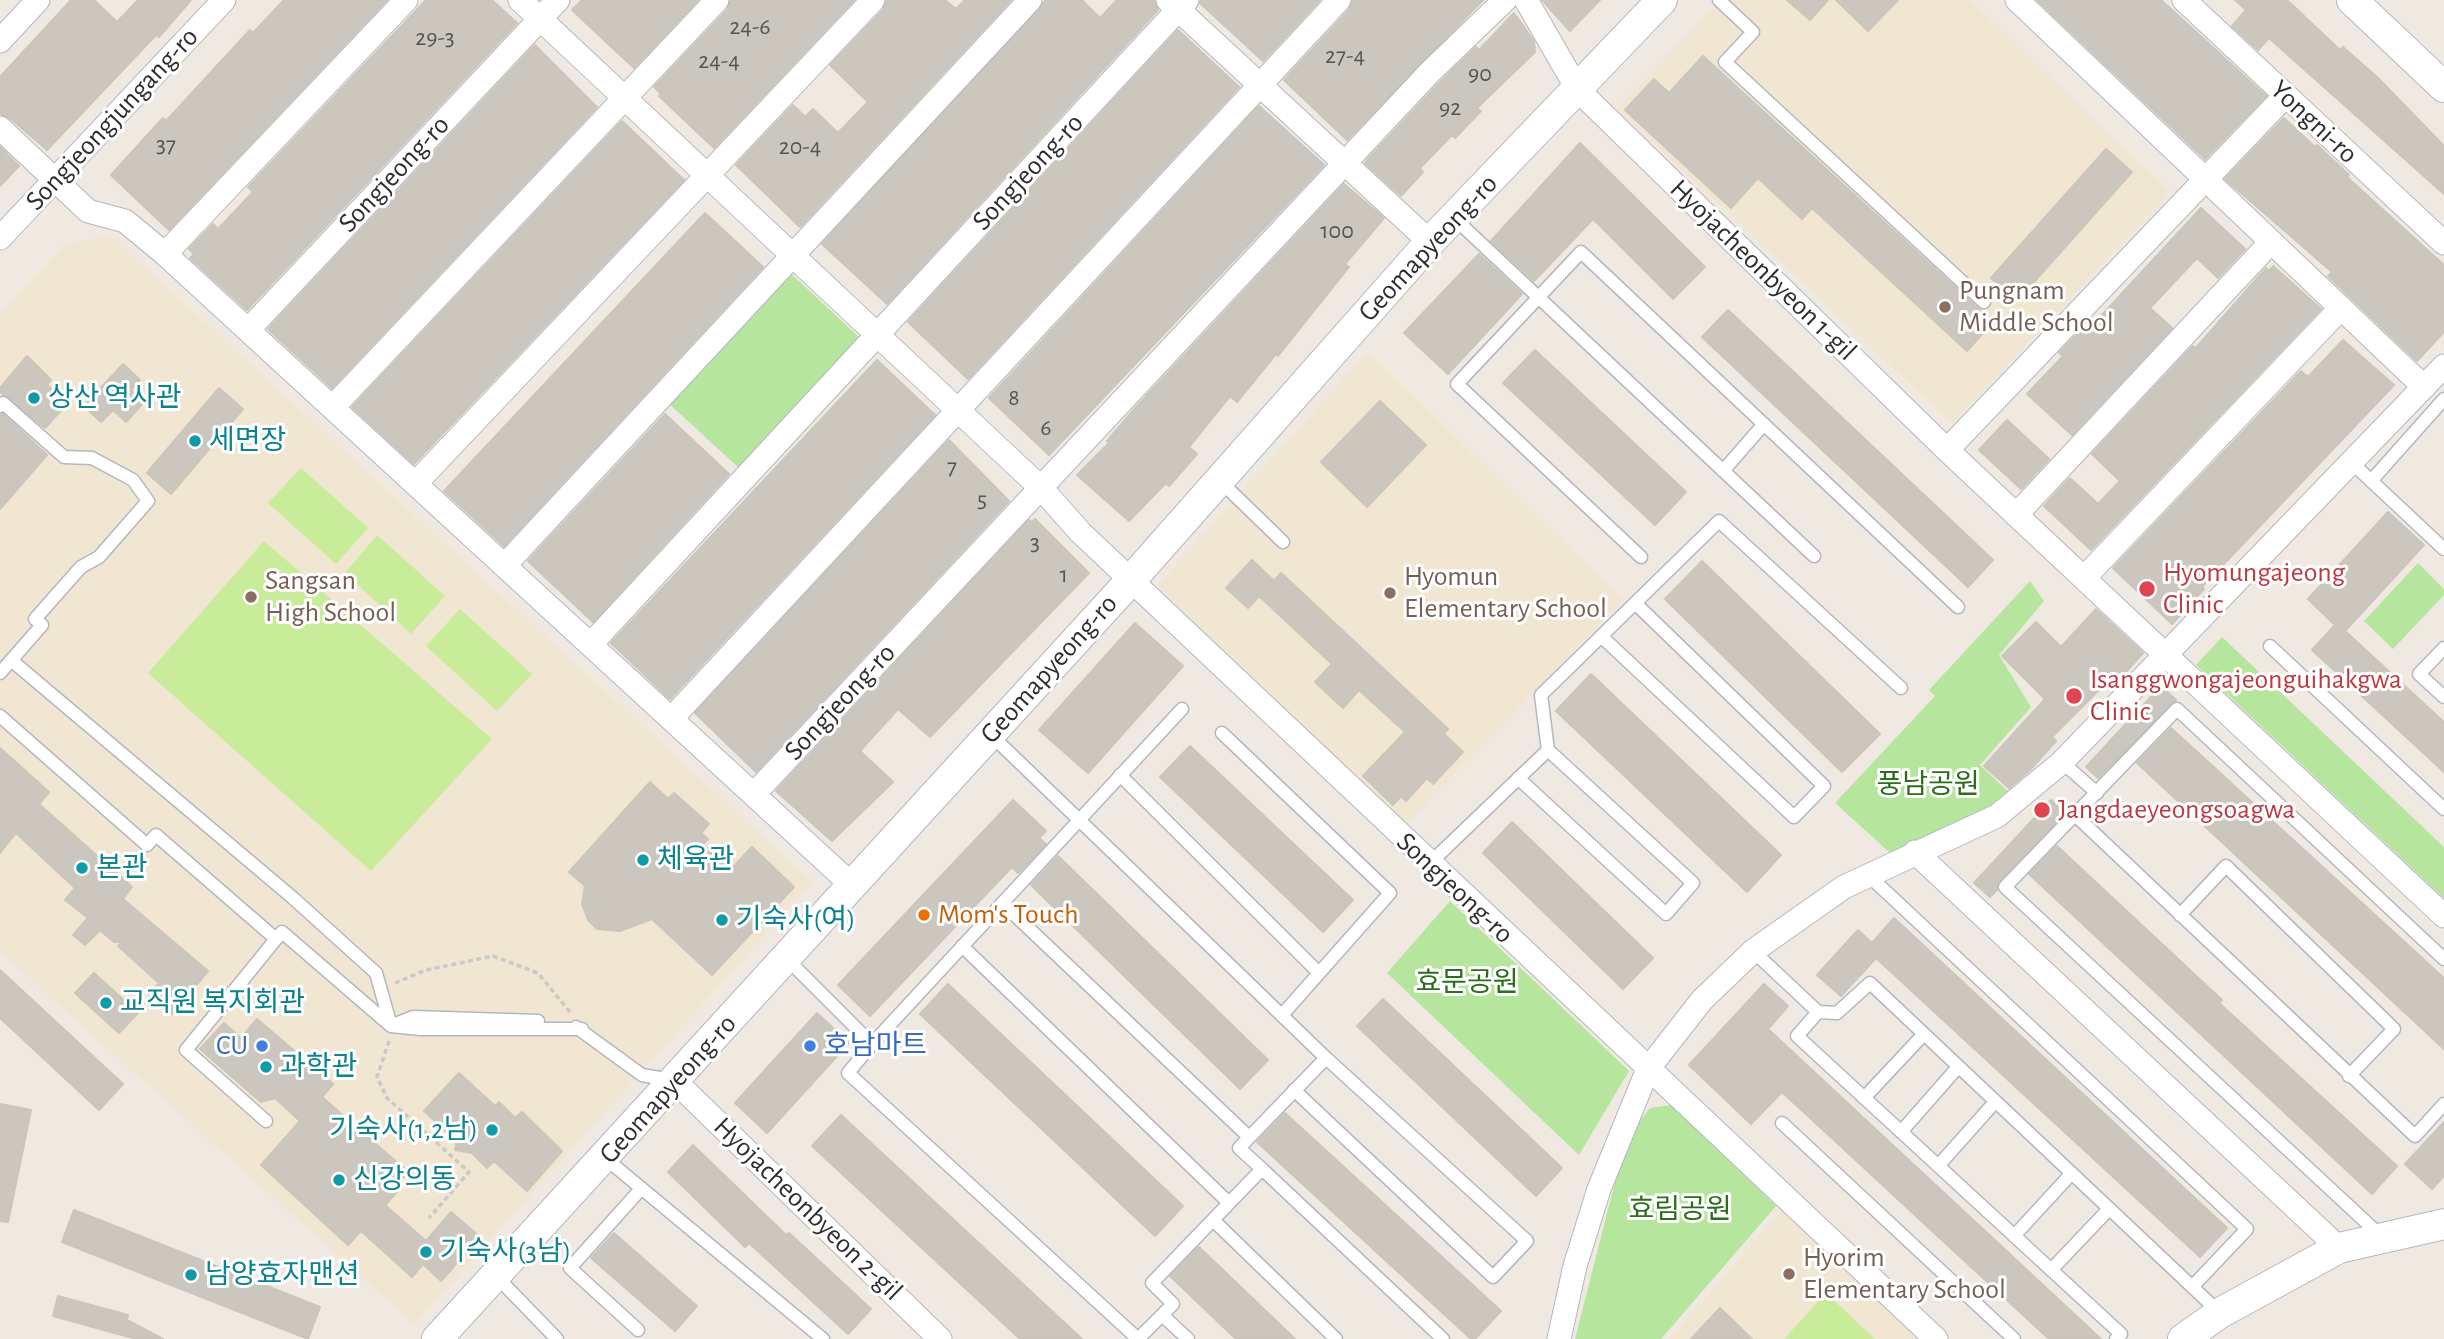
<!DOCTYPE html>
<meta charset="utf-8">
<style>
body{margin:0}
canvas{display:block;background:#efe9e1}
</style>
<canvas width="2444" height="1339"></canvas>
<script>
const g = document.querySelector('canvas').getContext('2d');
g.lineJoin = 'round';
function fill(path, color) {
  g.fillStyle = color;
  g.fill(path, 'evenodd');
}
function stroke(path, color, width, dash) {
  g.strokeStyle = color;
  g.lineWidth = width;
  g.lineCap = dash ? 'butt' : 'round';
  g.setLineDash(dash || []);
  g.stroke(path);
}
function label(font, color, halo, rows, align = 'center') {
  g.font = font + ' "Alegreya Sans","Noto Sans KR",sans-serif';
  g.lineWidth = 6;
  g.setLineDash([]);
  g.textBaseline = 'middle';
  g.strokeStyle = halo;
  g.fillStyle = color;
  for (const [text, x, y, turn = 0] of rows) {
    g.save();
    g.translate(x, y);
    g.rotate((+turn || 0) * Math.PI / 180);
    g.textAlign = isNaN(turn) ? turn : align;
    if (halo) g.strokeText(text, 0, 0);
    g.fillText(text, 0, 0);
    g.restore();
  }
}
fill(new Path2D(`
 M1719,0H1970L2170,192L1952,423L1617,109Z
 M111,236L812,882L414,1324L0,952V313L67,243Z
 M1368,352L1623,600L1405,825L1157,586Z
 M1782,1210L1920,1339H1669Z`), '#f0e6d1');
fill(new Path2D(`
 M788,271L860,338L739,468L666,401Z
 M2418,563L2444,589V595L2393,649L2364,621Z
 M2030,581L2044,601L1999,655L2031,707L1980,765L2017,800L1898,860L1835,803L1935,696L1929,690Z
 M2222,637L2444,847V898L2196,665Z
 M1450,901L1629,1071L1579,1155L1387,973Z
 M1671,1105L1776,1206L1661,1339H1575L1626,1139L1650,1108Z`), '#b6e59e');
fill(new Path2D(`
 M301,468L368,528L336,564L268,503Z
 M377,535L445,596L411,634L345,573Z
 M264,541L492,739L371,871L148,673Z
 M460,609L532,674L497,711L426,646Z
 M1826,1293L1875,1339H1784Z`), '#c9ec9a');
const building = new Path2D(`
 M71,0H94L117,22L138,0H191L159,37L156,35L47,150L10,118L0,114V77Z
 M284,0H387L169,230L111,175L163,118L166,121L250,30L253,33Z
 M426,0H492L517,23L247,310L190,258L194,254L189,249L213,224L218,229L253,192L248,187Z
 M582,0H698L634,68L572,10Z
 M731,0H854L714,148L659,96L661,94L654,87L727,10Z
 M887,0H945L956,9L965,0H1011L800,227L736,165L793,105L805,117L813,109L838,133L868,102L830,65L883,10Z
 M1046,0H1082L1100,18L1117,0H1154L1158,10L887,304L822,244Z
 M1201,0H1320L1263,61L1200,3Z
 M1353,0H1483L1347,140L1284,80L1349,10Z
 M1542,0H1600L1570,31Z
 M1787,0H1828L1810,20Z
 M1836,0H1898L1868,31Z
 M2037,0H2161L2266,96L2205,159Z
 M2235,0H2287L2340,50L2343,47L2378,78L2444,146V194L2269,38L2258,50L2232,26L2246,10Z
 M1514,13L1534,41L1535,52L1477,108L1481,111L1455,138L1452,135L1420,168L1423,172L1401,196L1365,163L1367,160L1440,82L1476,47L1479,50Z
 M1178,30L1239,87L968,379L908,322Z
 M535,45L597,107L332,388L268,329Z
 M1703,56L1993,322L1967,351L1812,208L1802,219L1758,178L1731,208L1625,110L1654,79L1669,93Z
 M1259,106L1324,165L1049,455L989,398Z
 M2284,118L2315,147L2317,145L2349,175L2347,177L2444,265V332L2417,361L2328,276L2332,272L2225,179Z
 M622,121L684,180L414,464L352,407Z
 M1580,143L1705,267L1673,299L1593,219L1534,281L1491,241Z
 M0,147L19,166L0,186Z
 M2106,149L2132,172L2017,301L1991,278Z
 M1344,184L1384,218L1345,264L1349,267L1278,356L1276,354L1237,402L1230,396L1189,447L1197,454L1169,486L1166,483L1129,521L1077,475L1109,443L1107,441L1136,407Z
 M2201,208L2245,249L2218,278L2197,258L2150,308L2172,328L2072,435L2027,394L2063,356L2059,353L2085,326L2089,329Z
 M705,213L763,267L504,546L444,491Z
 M1479,254L1522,294L1448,374L1404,333Z
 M2273,266L2321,309L2091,550L2044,506L2070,478L2098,504L2120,481L2092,454L2193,346L2196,348L2266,268L2269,271Z
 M1728,310L1993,560L1968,587L1702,337Z
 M2343,340L2394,385L2202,587L2204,589L2172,624L2113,568L2301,371L2308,377Z
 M1535,350L1686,492L1655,525L1503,383Z
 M27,356L51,380L47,385L68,403L45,428L0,392V388Z
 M877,360L935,415L670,699L611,643Z
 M123,364L140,380L131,390L144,402L126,422L113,410L101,422L84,406Z
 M219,388L243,409L171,494L147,473Z
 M1380,401L1426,445L1367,507L1321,462Z
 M3,414L47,455L0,509V415Z
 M665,414L729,474L593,622L528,561Z
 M2007,420L2049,459L2021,489L1979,450Z
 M949,440L1009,501L756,772L695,713Z
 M2388,512L2424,545L2345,631L2444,722V772L2312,650L2335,625L2308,599Z
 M1035,519L1089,573L930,737L898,709L860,751L893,782L832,841L776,791L1029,520L1032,522Z
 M1252,560L1274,581L1281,573L1448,729L1444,734L1463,752L1433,784L1427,778L1406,801L1401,796L1393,805L1363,776L1405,732L1359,690L1343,708L1315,682L1332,664L1259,596L1248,608L1226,588Z
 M1702,561L1880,734L1842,772L1665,599Z
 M2096,609L2143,653L2116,683L2111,678L2052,737L2056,741L2030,770L2009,788L1984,766L2045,699L2002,656L2036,622L2061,647Z
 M1135,623L1183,666L1088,773L1039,730Z
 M1591,674L1781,855L1747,892L1556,711Z
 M2161,686L2176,700L2098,778L2086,767Z
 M2171,728L2444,978V1049L2137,763Z
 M1190,746L1353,900L1323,932L1160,777Z
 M0,748L49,792L39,804L132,887L123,899L208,971L172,1014L149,995L159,983L118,946L122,942H114L100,930L85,945L73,935L88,918L65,900L75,888L16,833L0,853Z
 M650,782L668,799L674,793L709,824L701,833L708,839L703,844L730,870L752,847L794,887L712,975L652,919L620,931L597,929L588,920L582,904L585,886L569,872Z
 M1013,800L1046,831L1039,838L1046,844L1018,873L1012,867L870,1016L838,985Z
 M2051,800L2065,813L1999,881L1997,890L1990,897L1974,883Z
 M1512,822L1653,958L1623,989L1483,853Z
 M2057,846L2222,1000L2219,1003L2397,1166L2372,1194L2029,874Z
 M1058,856L1268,1060L1240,1089L1031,885Z
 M1894,918L2227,1228L2200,1257L1876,958L1841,996L1817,975L1858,930L1872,943Z
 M0,970L123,1084L99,1110L0,1018Z
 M94,973L138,1013L119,1033L75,993Z
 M948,984L1183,1206L1155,1236L920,1014Z
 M1764,984L1788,1006L1768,1029L2101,1339H2049L1782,1092L1751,1124L1689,1065Z
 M1383,999L1562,1168L1536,1196L1357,1026Z
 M817,1013L849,1043L767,1133L735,1103Z
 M257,1019L333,1084L322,1097L408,1172L393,1188L397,1192L385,1205L426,1241L451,1212L480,1237L441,1281L423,1264L412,1277L361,1231L348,1245L261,1165L300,1121L275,1098L261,1102L200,1049L224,1023L241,1038Z
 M459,1073L495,1106L499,1102L515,1118L522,1112L562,1151L527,1191L494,1161L487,1168L472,1153L455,1150L457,1141L424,1111Z
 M0,1104L31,1110L8,1222L0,1221Z
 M1285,1113L1501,1311L1475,1339H1471L1257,1142Z
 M841,1115L1082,1339H1020L812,1146Z
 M2444,1122V1176L2432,1189L2405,1164Z
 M693,1145L786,1235L789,1233L871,1309L848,1334L749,1243L745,1247L668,1172Z
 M74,1210L320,1307L308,1339L62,1242Z
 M614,1233L697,1306L675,1331L591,1258Z
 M1199,1247L1295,1339H1236L1170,1276Z
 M58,1296L128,1315L127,1320L163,1339H136L53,1316Z
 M1720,1308L1752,1339H1691Z`);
fill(building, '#cbc7bf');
stroke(building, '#cbc5ba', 2);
const service = new Path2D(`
 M1719,0L1753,32L1725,62L1984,302
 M1454,218L1814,556
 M0,406L3,403L64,457L92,458L133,480L148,501L99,557L81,567L35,619L42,625L0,673
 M2351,462L2444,549
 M1723,471L1764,424
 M1218,479L1283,542
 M2371,481L2444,399
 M1641,557L1457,384L1581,252L1958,607
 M1601,636L1794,817L1824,786L1635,603
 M2270,646L2444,809
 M2444,648L2419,674L2444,697
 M11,660L293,898L376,973L391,1026
 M0,716L147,845L156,835L276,939L282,932L391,1026L420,1029H582
 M1222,733L1390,893L1282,1015
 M990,734L1326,1058L1239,1148L1262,1169L1152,1283L1173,1304L1138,1339
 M2062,762L2097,793
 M1120,775L1319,973
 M1518,778L1666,914L1693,883L1548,750
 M2075,815L2415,1136L2444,1104
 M1429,864L1548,750L1541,695L1719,521L1901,688
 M1868,875L2247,1229L2192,1287
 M1002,903L1249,1137
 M2180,915L2226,866L2394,1029L2349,1076
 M962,946L1229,1203
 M1753,951L1818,1012L1837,1013L1870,983L2220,1313
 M786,958L872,1044L1182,709
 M1818,1012L1797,1036L2121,1334L2116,1339
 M393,1025L413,1017L538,1021
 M576,1027L642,1075L671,1080
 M872,1044L848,1073L1138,1339
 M1294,1090L1493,1277L1527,1241L1326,1058
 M1864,1098L1923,1035
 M266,1121L186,1050L276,939
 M1782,1123L2014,1339
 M1901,1132L1958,1067
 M605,1158L823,1339
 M1938,1166L1995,1102
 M1262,1169L1443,1339
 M1213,1220L1336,1339
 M2014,1236L2071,1174
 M2381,1236L2005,887L2177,709L2444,959
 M2051,1270L2109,1209
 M494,1274L557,1339
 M1162,1315L1188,1339
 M638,1330L570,1268L640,1190`);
const minor = new Path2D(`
 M520,0L1041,488L1081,533L1936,1339
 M1168,0L1430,242
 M1526,0L1578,90L1947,450L2444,916
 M2017,0L2424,387
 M2184,0L2444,243
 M0,41L38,0
 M0,128L88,211L125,221L165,254L853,886
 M0,238L224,0
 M165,254L406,0
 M248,330L558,0
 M333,407L717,0
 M1947,450L2286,95
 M416,483L873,0
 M2016,515L2271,242
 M505,565L1030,0
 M2084,578L2341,308
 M591,644L1187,0
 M672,718L1339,0
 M755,793L1430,72L1505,0
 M1915,852L2339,1248
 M675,1081L940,1339
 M1559,1339L1575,1266L1599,1189L1648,1069L1702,1000L1753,951L1844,887L1997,816L2062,762L2444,366`);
const tertiary = new Path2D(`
 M2352,0L2444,87
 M437,1339L1132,579L1430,242L1662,0
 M2183,1339L2220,1313L2339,1248L2444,1224`);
stroke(service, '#b4b7c1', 15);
stroke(minor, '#b4b7c1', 25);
stroke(tertiary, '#b4b7c1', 32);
stroke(new Path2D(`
 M395,983L426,970L493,956L538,973L570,1012
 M389,1041L377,1077L387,1098L469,1172L429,1218`), '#c9c9c9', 3.5, [5, 3.5]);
stroke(service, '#fff', 12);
stroke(minor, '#fff', 23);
stroke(tertiary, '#fff', 30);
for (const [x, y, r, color] of [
 [1945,307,7,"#8d6e63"],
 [34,398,7,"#0f9aa8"],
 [195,441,7,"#0f9aa8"],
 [2147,589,9,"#e0444e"],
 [1390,593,7,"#8d6e63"],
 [251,597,7,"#8d6e63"],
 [2074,696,9,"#e0444e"],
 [2042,810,9,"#e0444e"],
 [643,860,7,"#0f9aa8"],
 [82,868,7,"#0f9aa8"],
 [924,915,7,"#e8710a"],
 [722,920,7,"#0f9aa8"],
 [106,1003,7,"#0f9aa8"],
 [262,1046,7,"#3f7fe0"],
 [810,1046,7,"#3f7fe0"],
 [266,1067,7,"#0f9aa8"],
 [492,1130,7,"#0f9aa8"],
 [339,1180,7,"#0f9aa8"],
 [426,1252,7,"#0f9aa8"],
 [1789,1274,7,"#8d6e63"],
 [191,1275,7,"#0f9aa8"]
]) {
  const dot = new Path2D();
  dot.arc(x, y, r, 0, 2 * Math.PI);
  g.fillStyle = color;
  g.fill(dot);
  stroke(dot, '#fff', 2.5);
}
label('24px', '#555452', null, [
 ["24-6",750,27],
 ["29-3",435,38],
 ["27-4",1345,56],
 ["24-4",719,61],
 ["90",1480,74],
 ["92",1450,108],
 ["37",166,145],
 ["20-4",800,147],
 ["100",1337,231],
 ["8",1014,398],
 ["6",1046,428],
 ["7",952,467],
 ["5",982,500],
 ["3",1035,543],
 ["1",1064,575]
]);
label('28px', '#2e2e2e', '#fff', [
 ["Songjeongjungang-ro",112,119,-47],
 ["Yongni-ro",2314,122,43],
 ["Songjeong-ro",1028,172,-47],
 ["Songjeong-ro",394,174,-47],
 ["Geomapyeong-ro",1428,248,-47],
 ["Hyojacheonbyeon 1-gil",1763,270,44],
 ["Geomapyeong-ro",1049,669,-48],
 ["Songjeong-ro",840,702,-47],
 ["Songjeong-ro",1455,888,43],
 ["Geomapyeong-ro",668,1089,-48],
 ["Hyojacheonbyeon 2-gil",808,1209,44]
]);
label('28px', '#785e54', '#fff', [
 ["Pungnam",1959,291],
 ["Middle School",1959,323],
 ["Hyomun",1404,577],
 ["Elementary School",1404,609],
 ["Sangsan",265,581],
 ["High School",265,613],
 ["Hyorim",1803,1258],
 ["Elementary School",1803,1290]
], 'left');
label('28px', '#0d838f', '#fff', [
 ["상산 역사관",48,398],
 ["세면장",209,441],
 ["체육관",657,860],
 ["본관",96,868],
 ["기숙사(여)",736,920],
 ["교직원 복지회관",120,1003],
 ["과학관",280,1067],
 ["기숙사(1,2남)",478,1130,"right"],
 ["신강의동",353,1180],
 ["기숙사(3남)",440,1252],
 ["남양효자맨션",205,1275]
], 'left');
label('28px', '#be3a42', '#fff', [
 ["Hyomungajeong",2163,573],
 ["Clinic",2163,605],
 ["Isanggwongajeonguihakgwa",2090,680],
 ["Clinic",2090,712],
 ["Jangdaeyeongsoagwa",2058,810]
], 'left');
label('28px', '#2c6e1b', '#fff', [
 ["풍남공원",1928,785],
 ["효문공원",1467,983],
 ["효림공원",1680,1210]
]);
label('28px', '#c56008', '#fff', [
 ["Mom's Touch",938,915]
], 'left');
label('28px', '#366cbe', '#fff', [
 ["CU",248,1046],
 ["호남마트",824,1046,"left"]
], 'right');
</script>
